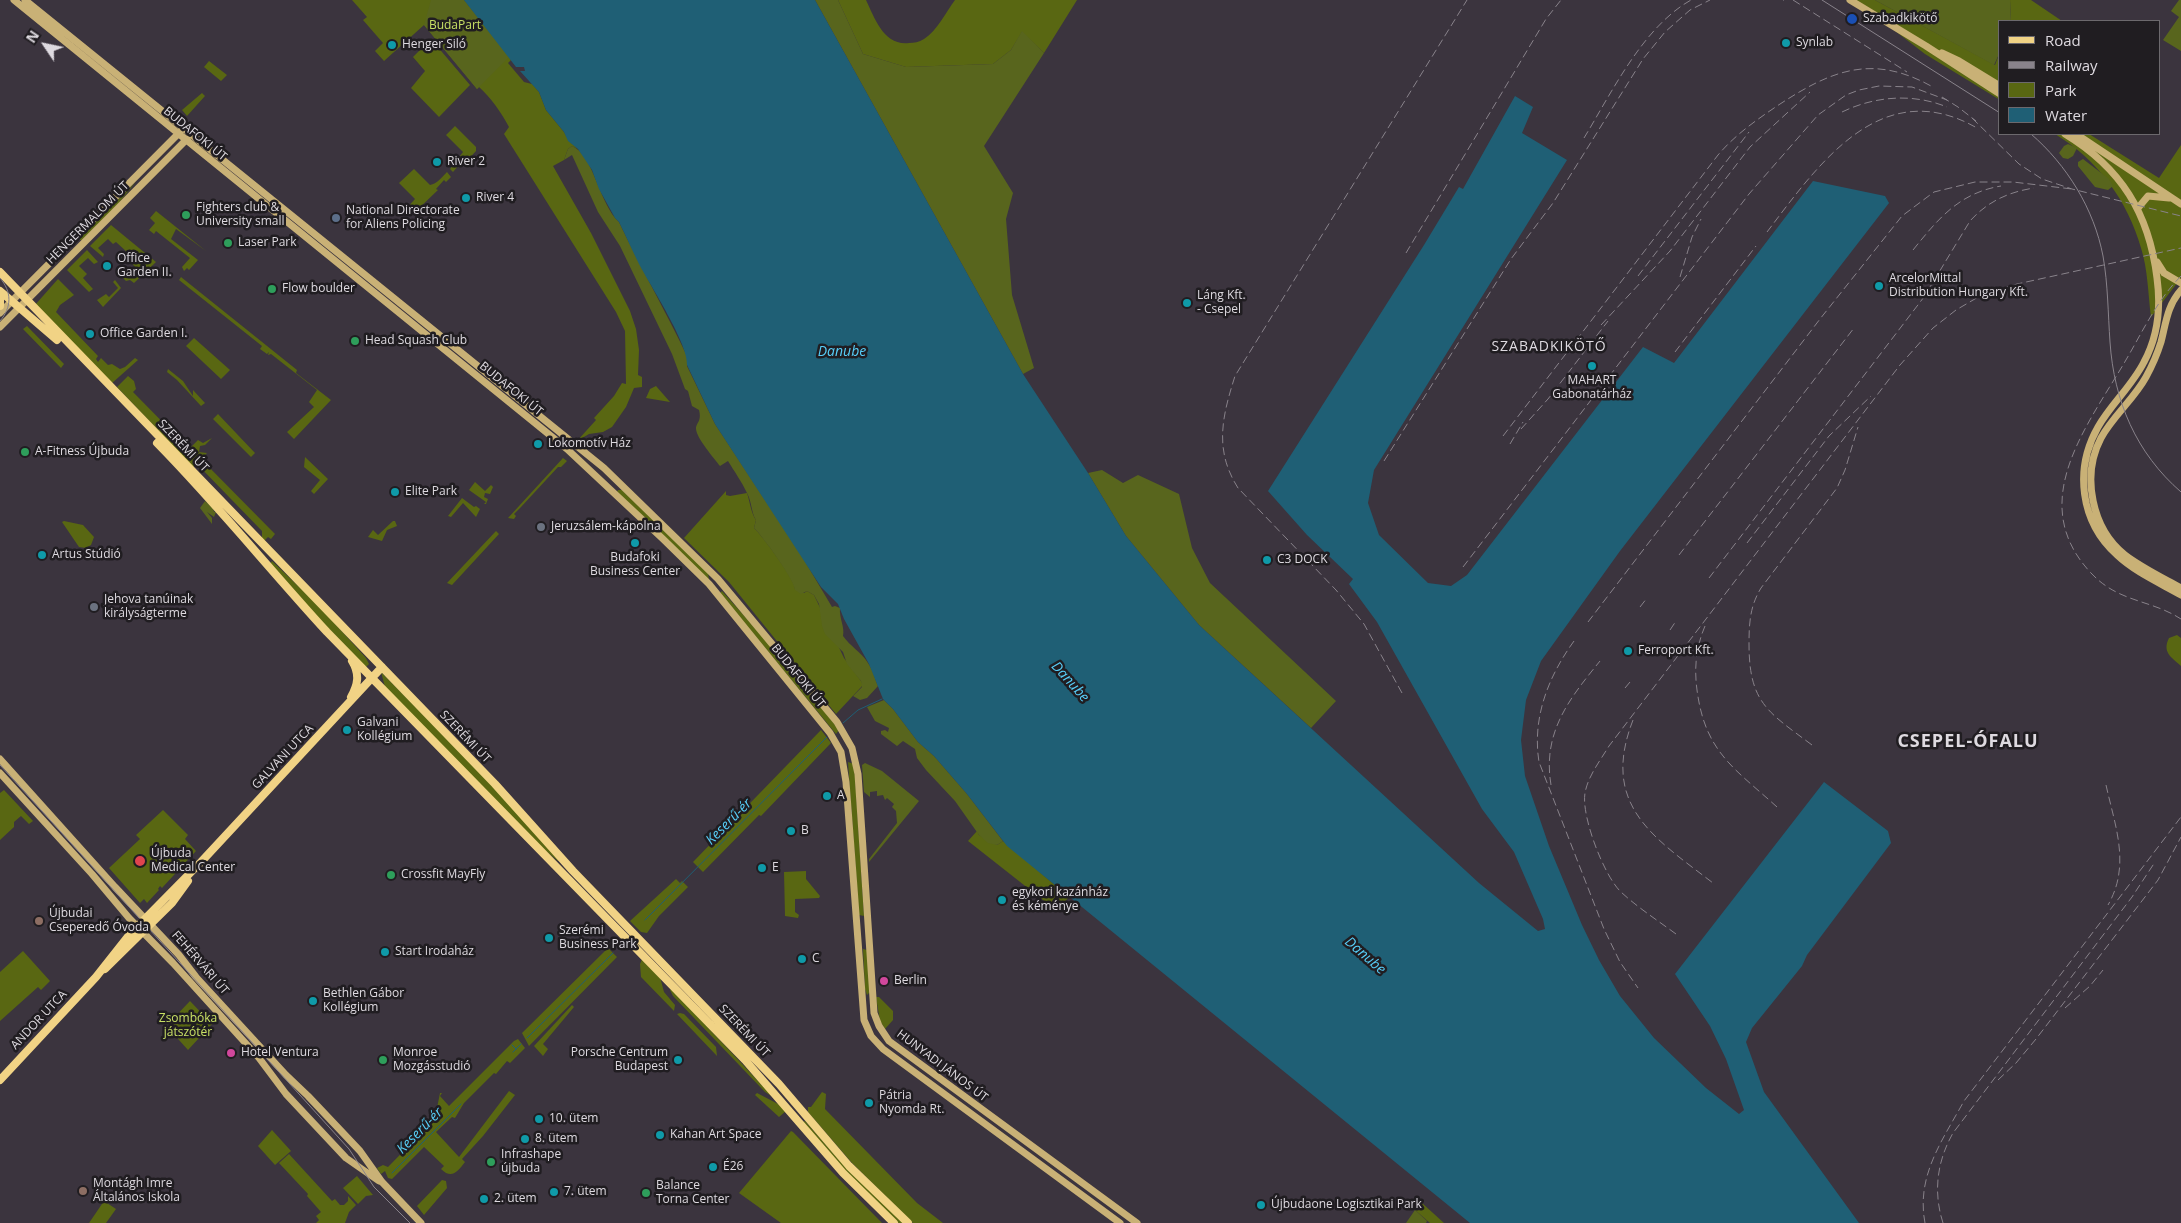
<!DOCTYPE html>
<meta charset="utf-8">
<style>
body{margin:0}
#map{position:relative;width:2181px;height:1223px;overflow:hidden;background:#3b343e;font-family:"Open Sans",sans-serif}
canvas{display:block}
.legend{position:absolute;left:1998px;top:20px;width:162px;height:115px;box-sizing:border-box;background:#201d21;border:1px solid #6c696d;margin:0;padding:6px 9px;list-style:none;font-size:15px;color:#dedae0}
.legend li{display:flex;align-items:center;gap:10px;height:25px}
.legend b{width:25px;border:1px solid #6c696d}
.north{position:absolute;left:20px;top:20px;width:50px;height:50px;-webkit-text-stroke:4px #201d21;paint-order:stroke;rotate:304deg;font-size:14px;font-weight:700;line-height:20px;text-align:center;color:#dedae0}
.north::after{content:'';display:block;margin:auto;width:18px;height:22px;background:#dedae0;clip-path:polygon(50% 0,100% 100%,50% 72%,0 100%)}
</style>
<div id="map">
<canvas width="2181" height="1223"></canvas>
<ul class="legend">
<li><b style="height:6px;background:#f1d385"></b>Road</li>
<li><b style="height:6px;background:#89838b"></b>Railway</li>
<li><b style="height:14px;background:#596712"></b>Park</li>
<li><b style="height:14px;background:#1f5f75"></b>Water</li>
</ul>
<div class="north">N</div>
</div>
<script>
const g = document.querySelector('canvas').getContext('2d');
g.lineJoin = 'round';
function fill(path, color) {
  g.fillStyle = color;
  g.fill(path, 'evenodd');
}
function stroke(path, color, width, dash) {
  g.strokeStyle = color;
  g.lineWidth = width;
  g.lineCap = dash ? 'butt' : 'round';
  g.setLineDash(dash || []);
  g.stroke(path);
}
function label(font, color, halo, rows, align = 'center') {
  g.font = font + ' "Open Sans",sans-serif';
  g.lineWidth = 5;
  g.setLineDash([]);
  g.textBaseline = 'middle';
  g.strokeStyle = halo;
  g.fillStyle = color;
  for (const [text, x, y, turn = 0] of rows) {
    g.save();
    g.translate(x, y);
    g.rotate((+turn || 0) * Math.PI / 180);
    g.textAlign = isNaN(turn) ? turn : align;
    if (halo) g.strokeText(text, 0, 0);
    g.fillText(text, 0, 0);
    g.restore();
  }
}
fill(new Path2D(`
 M352,0H464L509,57L511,60L508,63L524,82L532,84L539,92L546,110L564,132L569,141L578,149L572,146L568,149L564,160L553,166L591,233L630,311L636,329L639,350L638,375L642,377V387L634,388L626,407L612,427L603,432L589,434L577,441L596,420L594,418L614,396L622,383L626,384L625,331L616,312L504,134L509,127C501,112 491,98 479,87L477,89L424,25L384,61L375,51L383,43L363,20L367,17Z
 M838,0H866C875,19 884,46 909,43C914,43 919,42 924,39C937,31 946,12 955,0H1077L1044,53L1022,32L1011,50L993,64L906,67L863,54Z
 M1850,0H1875L1995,65L2000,52V100L1925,54L1877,17Z
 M2010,0H2031L2062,21H2011Z
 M431,39L470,85L439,117L411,88L425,71L413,57Z
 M209,61L227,75L221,81L204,67Z
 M202,93L205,96L187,116L182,110Z
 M455,126L476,147V151L463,165L461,163L453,172L450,169L463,152L446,135Z
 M2055,134H2089L2159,178L2181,145V278L2151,317C2148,294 2148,270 2141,248C2128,201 2097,159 2055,134Z
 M414,169L430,185C437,184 442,177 447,172L451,177L446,182L444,180L436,189L438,190L415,212L413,211L408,215L404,211L415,199L399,183Z
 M136,182L117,205L82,240H80L79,238Z
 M156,211L206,251L176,229L171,239L198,260L189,270L187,268L184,271L182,267L190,258L156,231L154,234L149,230L155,223L150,218Z
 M111,225L156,262L134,283L130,280L126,281L118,273V268L128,278L137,269L125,256L128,253L116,242L113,244L108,239L98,248L104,254L103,257L90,246Z
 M87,250L98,262L94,264L88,258L79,266L87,274L83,278L93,289L89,292L67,270Z
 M181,277L297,370L296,373L331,400L294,439L287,432L314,407L309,402L317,390L271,354L268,355L269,352L267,354L260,349L262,346L179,280Z
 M58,279L74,295L60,305L56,312L98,356L96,359L98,362L101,358L108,365L112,364L120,369L125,367L135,358L138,360L111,384L35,305Z
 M115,280L121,288L103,307L97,300L106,294L109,297L118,288L113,282Z
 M27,326L64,364L61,368L23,329Z
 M194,338L230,370L221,379L186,346Z
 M168,369L183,381L193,396V390L205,403L201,406L177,380L167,372Z
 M128,376L134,381L136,389L133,392L189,449H193L191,447L198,440L203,443L212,438L205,445L200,446L199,452L207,453L201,459L275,534L271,539L268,537L264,541L262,539V531L197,464L193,467L117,387Z
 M656,386L670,402L646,398L650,389Z
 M218,414L255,453L251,457L213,419Z
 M305,457L328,479L314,494L311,491L320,480L304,467Z
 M563,458L567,461L561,467H558L521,507L514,514L516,516L514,519L508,518Z
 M475,482L485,491L491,485L493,487L490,494L485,493L484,497L488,499L486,504H484L486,502L469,490Z
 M618,490H622L708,573L709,580L617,492Z
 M726,491V495L730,496L747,493C750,502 751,513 756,520L754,528C762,535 796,581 795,589L804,593L807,591L814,595L844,658L861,681L863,685L836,714L729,582L684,538Z
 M462,498L474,507L476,506L480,509L476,517L463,503L451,517L448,516Z
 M64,521L83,525L94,537L91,545L86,548L79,547L62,522Z
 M393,521H395L397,526L387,530L382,541L368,537L373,530L378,535Z
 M496,531L499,534L452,585L447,583Z
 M272,561L318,605L366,658L369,664L366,667L299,598L270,564Z
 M722,591C763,636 802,682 839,730L836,734L720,593Z
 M2177,635L2181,638V666C2171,657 2162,652 2169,638Z
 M381,672L525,818L559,860L558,861L534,841L385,687Z
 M821,730L831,743L761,816L759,815L703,872L693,862Z
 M848,762L854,764L855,776L864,916L859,915Z
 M4,790L33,821L29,824L21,816L14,822V827L0,840V793Z
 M163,810L188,835L185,839L196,851L162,888L160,886L158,889L159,890L147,903L144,899L140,903L109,868L140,839L136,835Z
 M977,831L979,835L997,845L1003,841L1069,897L1057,911L968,841Z
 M806,871V879L820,896L819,898L795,899V912L799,915L798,918L785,916L784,872Z
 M676,879L680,883L682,881L688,887L659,916L647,933L641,932L630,921Z
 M608,948L617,957L529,1046L522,1033Z
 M863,949L867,950L870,992L867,995L865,989Z
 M23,951L50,981L41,990L38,987L0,1021V972Z
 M642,959L660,977L664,992L675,1005L674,1011L641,977L640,964Z
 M672,989L773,1097L765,1092L673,996L670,990Z
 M876,997H879L893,1011V1020L885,1029L880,1021Z
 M190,1001L212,1024L188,1050L170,1030L169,1023Z
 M572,1005L574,1007L543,1044L548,1049L543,1056L534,1046Z
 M680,1013L684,1014L716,1047L717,1056L677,1014Z
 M518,1039L525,1048L510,1063L507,1061L496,1074L494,1073L464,1103L455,1118L452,1117L436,1132L459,1157L509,1091L515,1095L483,1136L462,1159L465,1162C458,1171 452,1180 441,1169L444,1166L424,1147L392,1179L388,1178L385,1171L381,1174L377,1168L383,1165L388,1167L441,1113L437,1108L440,1093H442L440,1096L449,1106L514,1041Z
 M822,1092L826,1094L825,1109L917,1203L943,1223H913L852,1163L808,1112V1107H811Z
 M757,1093L780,1105L786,1111L779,1117L755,1095Z
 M805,1121L848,1170L904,1223H897L840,1165L803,1122Z
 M272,1130L291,1151L275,1165L258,1146Z
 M791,1131L793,1132L882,1223H781L739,1193Z
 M289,1154L332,1201L335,1199L340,1205H344L348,1201V1196L356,1205L349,1212L345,1223H316L319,1220L316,1216L321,1212L307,1196L308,1194L279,1163Z
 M357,1176L373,1195L366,1196L358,1204L343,1188Z
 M442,1180L446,1181L447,1188L424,1215L417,1206Z
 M104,1201L116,1209L106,1223H89Z
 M1422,1203L1444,1223H1430L1415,1210Z`), '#596712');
fill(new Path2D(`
 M431,0H464L509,57L477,89L424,25Z
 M815,0H838L863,54L906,67L993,64L1011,50L1022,31L1044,53L984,146L1013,193L1006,219L1012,295L1034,368L1023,374Z
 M1875,0H2010L2011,21H2000V52L1994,65Z
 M2179,0H2181V51L2163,40L2179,17L2171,11Z
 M2068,144L2077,148L2073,156L2068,159L2063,158L2059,153L2064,146Z
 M572,146C594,155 599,204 619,222C641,268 666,312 688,358L687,366L715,424L800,553L832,607L835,606L840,608C839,618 845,627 843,636C850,646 861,652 868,663C873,670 875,679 878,686L867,698L860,700L853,696L862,687L861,681L847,664L843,652L825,634L822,626L819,604L814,595L807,591L801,594L795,590C795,581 762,535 754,528L756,520C751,512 752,502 747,493C742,482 734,471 728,461L720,466C714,458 697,439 696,429C696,422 702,422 699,410L692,406L688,391L685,389L672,354L620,246L598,212L572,155L564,160L568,149Z
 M2083,159L2109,179L2113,186L2108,190L2095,187L2078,166V162Z
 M1102,470L1123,483L1138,475L1179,494L1192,548L1210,583L1336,701L1311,728L1199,625L1126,536L1088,473Z
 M205,501L213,508L214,512H216L214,517L207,512L212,518V524L200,508Z
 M884,700L893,709L918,742L934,756L967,794L1003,841L997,845L988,843L979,835L955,801L926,770L917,758L915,749L903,741L897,746L881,734V731L885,730L888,732L889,728L875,721L867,707Z
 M865,763L882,771L919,801L869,862V859L897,823L896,811L892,807L894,804L887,798L885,800L883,795L877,796V791L870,792V797L864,792L862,765Z
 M1415,1210L1427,1221L1426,1223H1406Z`), '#58651d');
fill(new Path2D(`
 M464,0H815L1023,374L1088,473L1126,536L1199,625L1479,883L1538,931L1545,929L1543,919L1514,852L1482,809L1377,622L1349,584L1353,579L1307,535L1268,491L1424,245L1459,187L1463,189L1515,96L1533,107L1522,133L1567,160L1374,470L1368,503L1379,535L1428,583L1451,586L1467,575L1643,347L1674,363L1813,181L1885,196L1889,203L1620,551L1541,661L1526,700L1521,740L1525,776L1549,846L1582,925L1599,960L1620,996L1654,1038L1706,1088L1739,1114L1744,1110L1726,1059L1710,1026L1675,974L1824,782L1888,831L1891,843L1807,955L1802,966L1752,1028L1746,1042L1764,1092L1859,1223H1470L1007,846L967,794L934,756L918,742L893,709L883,699L869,664L844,619L838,604L821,587L715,424L687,365C689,345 650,285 639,264C632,250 626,236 619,222L615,218L599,189L592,170L578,149L568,141L564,132L546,110L539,92L520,71H525L524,67H516Z`), '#1f5f75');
stroke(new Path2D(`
 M843,723L858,710L882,699
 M645,920L827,737
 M527,1038L613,953
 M512,1045L516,1049
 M513,1052L521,1044
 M392,1173L461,1104`), '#1f5f75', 1);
stroke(new Path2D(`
 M14,0L567,449L663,539L709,584L830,733L841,752L846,782L864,1020L871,1036L883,1049L1120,1223
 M25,0L604,468L718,579L837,722L852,748L858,774L874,1013L879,1026L889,1041L1137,1223
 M1850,0L1926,46L2000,94
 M1942,53L1959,61L2000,86
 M2065,134C2121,168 2149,213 2157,278C2161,307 2158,336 2144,362C2132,386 2111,404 2098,427C2074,469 2080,522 2117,555C2135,572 2160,583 2181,595
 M2076,134L2181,204
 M2138,208L2148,196L2169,198
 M2157,262L2164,273L2181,283
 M2181,290C2167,306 2166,323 2161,342C2157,355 2152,366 2146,377C2134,399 2113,416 2101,438C2081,476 2092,529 2125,555C2142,568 2163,578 2181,588
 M0,313L180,132
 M0,327L187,139
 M0,759L115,887L179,955L196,977L286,1075L308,1096L360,1151L382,1182L421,1223
 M0,773L92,874L129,918L173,963L259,1058L286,1094L346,1158L379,1181`), '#c9b176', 7);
stroke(new Path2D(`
 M0,272L495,784L573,871L779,1084L849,1166L908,1223
 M0,291L57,340
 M0,300V306
 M157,443C217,504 270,570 327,632L745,1060L843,1173L894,1223
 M351,697C358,685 360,674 352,661
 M105,969L172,903L188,881
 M0,1080L96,977L130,934L201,862L382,667`), '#f1d385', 8);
stroke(new Path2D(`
 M1822,0L2000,113
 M2031,134C2067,165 2094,209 2103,256C2108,284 2108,314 2110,342C2114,401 2136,453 2181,492
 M0,278C12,292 12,307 0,321
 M0,765L349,1149L374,1187L410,1223`), '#89838b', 1);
stroke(new Path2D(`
 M1783,0H1784
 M1793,0L1907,72
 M1942,97L1958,107L1976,121
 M1842,112C1875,96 1913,93 1947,107
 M1972,118L2019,164L2042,179L2072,189L2181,216
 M1584,138C1612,92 1643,27 1691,0
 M1767,232C1818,165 1881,73 1977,128
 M1913,250C1938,219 1959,193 2001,186
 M1406,253L1546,19L1561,0
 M1638,276L1749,132
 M2181,276C2156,301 2141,335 2123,365C2085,429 2026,504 2091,573C2119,603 2150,599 2181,619
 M1680,277L1692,237L1701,219
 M1601,325L1670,251L1750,147L1810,92
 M1675,352L1756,246
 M1521,429L1548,399L1608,321
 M1503,436L1718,155C1735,135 1755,121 1777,106C1830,71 1871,53 1931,86
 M1510,444L1523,422
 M1384,461L1511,259L1553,203L1643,59L1665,32L1690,10L1710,0
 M1747,543L1829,436L1871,396
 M1679,555L1854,328
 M1463,567L1749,194L1818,115L1846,95L1859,90L1879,86L1912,87L1947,100
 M1709,578L1924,297L1970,221C1987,202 2008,192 2034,188
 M1640,607L1647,598
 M1588,622L1820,319L1902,216L1934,192L1975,182H2013L2072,189
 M1705,626C1696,647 1694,668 1697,690C1705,752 1734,768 1777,807
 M1670,630L1676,621
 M1574,641C1548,677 1532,718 1539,762L1604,929L1620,962L1638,988
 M1625,688L1630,682
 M1402,693L1364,624L1336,590L1238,488C1214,450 1222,417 1235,376L1467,0
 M1633,720C1600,805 1653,837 1713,883
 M1812,745C1768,712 1749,703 1749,644C1749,623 1750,606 1761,588L1837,488L1845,470L1858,427
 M1551,785C1542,732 1570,698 1600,661
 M2106,785C2115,826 2131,865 2108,905
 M1676,934C1657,920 1637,907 1621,892C1604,876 1581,816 1585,793C1588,776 1600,761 1609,746L1900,365L1933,328L1956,310L1980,296L2017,284L2181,248
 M2065,1008L2090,986L2103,970
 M1998,1080L2016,1063L2036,1039L2158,880L2181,837
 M1925,1223C1916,1176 1942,1141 1964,1101L2181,817
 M1943,1223C1933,1192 1937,1161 1953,1133L2132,897L2155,862`), '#89838b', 1, [8, 4]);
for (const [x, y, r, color] of [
 [1852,19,6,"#1a4fb4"],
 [1786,43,5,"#0f9aa8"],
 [392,45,5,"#0f9aa8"],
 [437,162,5,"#0f9aa8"],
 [466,198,5,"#0f9aa8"],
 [186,215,5,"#2e9e5b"],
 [336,218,5,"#5c6f8a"],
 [228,243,5,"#2e9e5b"],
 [107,266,5,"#0f9aa8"],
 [1879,286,5,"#0f9aa8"],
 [272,289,5,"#2e9e5b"],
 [1187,303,5,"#0f9aa8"],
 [90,334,5,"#0f9aa8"],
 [355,341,5,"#2e9e5b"],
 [1592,366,5,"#0f9aa8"],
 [538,444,5,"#0f9aa8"],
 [25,452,5,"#2e9e5b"],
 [395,492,5,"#0f9aa8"],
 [541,527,5,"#6b7280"],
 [635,543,5,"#0f9aa8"],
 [42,555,5,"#0f9aa8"],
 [1267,560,5,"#0f9aa8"],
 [94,607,5,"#6b7280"],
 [1628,651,5,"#0f9aa8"],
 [347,730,5,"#0f9aa8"],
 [827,796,5,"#0f9aa8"],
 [791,831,5,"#0f9aa8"],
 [140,861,6,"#e0444e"],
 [762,868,5,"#0f9aa8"],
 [391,875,5,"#2e9e5b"],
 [1002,900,5,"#0f9aa8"],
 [39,921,5,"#8d6e63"],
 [549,938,5,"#0f9aa8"],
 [385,952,5,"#0f9aa8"],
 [802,959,5,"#0f9aa8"],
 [884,981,5,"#d1479c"],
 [313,1001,5,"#0f9aa8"],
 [231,1053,5,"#d1479c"],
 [383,1060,5,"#2e9e5b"],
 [678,1060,5,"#0f9aa8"],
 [869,1103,5,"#0f9aa8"],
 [539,1119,5,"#0f9aa8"],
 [660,1135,5,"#0f9aa8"],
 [525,1139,5,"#0f9aa8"],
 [491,1162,5,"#2e9e5b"],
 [713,1167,5,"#0f9aa8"],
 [83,1191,5,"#8d6e63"],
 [554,1192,5,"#0f9aa8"],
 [646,1193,5,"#2e9e5b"],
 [484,1199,5,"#0f9aa8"],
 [1261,1205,5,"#0f9aa8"]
]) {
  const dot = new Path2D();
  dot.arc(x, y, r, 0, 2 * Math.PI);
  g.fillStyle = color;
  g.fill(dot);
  stroke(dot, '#201d21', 2);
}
label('12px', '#dedae0', '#201d21', [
 ["Szabadkikötő",1863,19],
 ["Synlab",1796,43],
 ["Henger Siló",402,45],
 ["River 2",447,162],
 ["River 4",476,198],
 ["Fighters club &",196,208],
 ["University small",196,222],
 ["National Directorate",346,211],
 ["for Aliens Policing",346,225],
 ["Laser Park",238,243],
 ["Office",117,259],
 ["Garden II.",117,273],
 ["ArcelorMittal",1889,279],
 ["Distribution Hungary Kft.",1889,293],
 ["Flow boulder",282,289],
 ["Láng Kft.",1197,296],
 ["- Csepel",1197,310],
 ["Office Garden I.",100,334],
 ["Head Squash Club",365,341],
 ["MAHART",1592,381,"center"],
 ["Gabonatárház",1592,395,"center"],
 ["Lokomotív Ház",548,444],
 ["A-Fitness Újbuda",35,452],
 ["Elite Park",405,492],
 ["Jeruzsálem-kápolna",551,527],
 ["Artus Stúdió",52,555],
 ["Budafoki",635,558,"center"],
 ["Business Center",635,572,"center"],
 ["C3 DOCK",1277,560],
 ["Jehova tanúinak",104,600],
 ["királyságterme",104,614],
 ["Ferroport Kft.",1638,651],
 ["Galvani",357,723],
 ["Kollégium",357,737],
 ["A",837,796],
 ["B",801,831],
 ["Újbuda",151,854],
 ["Medical Center",151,868],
 ["E",772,868],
 ["Crossfit MayFly",401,875],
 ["egykori kazánház",1012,893],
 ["és kéménye",1012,907],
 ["Újbudai",49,914],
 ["Cseperedő Óvoda",49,928],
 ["Szerémi",559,931],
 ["Business Park",559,945],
 ["Start Irodaház",395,952],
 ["C",812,959],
 ["Berlin",894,981],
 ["Bethlen Gábor",323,994],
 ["Kollégium",323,1008],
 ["Hotel Ventura",241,1053],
 ["Monroe",393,1053],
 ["Mozgásstudió",393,1067],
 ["Porsche Centrum",668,1053,"right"],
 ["Budapest",668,1067,"right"],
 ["Pátria",879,1096],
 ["Nyomda Rt.",879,1110],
 ["10. ütem",549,1119],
 ["Kahan Art Space",670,1135],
 ["8. ütem",535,1139],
 ["Infrashape",501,1155],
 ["újbuda",501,1169],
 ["É26",723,1167],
 ["Montágh Imre",93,1184],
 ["Általános Iskola",93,1198],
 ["Balance",656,1186],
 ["Torna Center",656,1200],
 ["7. ütem",564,1192],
 ["2. ütem",494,1199],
 ["Újbudaone Logisztikai Park",1271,1205]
], 'left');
label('12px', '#c8e065', '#201d21', [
 ["BudaPart",455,26],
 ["Zsombóka",188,1019],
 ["játszótér",188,1033]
]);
label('12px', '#dedae0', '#201d21', [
 ["BUDAFOKI ÚT",195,134,39],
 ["HENGERMALOM ÚT",88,223,-45],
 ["BUDAFOKI ÚT",511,389,39],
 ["SZERÉMI ÚT",183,446,46],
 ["BUDAFOKI ÚT",798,676,51],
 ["SZERÉMI ÚT",465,737,46],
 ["GALVANI UTCA",283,757,-47],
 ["FEHÉRVÁRI ÚT",200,963,49],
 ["ANDOR UTCA",39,1020,-47],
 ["SZERÉMI ÚT",744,1031,46],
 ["HUNYADI JÁNOS ÚT",942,1066,37]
]);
g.letterSpacing = '1px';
label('14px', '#dedae0', '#201d21', [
 ["SZABADKIKÖTŐ",1549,347]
]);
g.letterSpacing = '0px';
label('italic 14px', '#57cef8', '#201d21', [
 ["Danube",842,352],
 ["Danube",1070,682,48],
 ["Keserű-ér",729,822,-45],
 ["Danube",1365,956,41],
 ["Keserű-ér",420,1131,-45]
]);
g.letterSpacing = '1px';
label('bold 18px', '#dedae0', '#201d21', [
 ["CSEPEL-ÓFALU",1968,742]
]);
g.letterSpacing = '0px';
</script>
